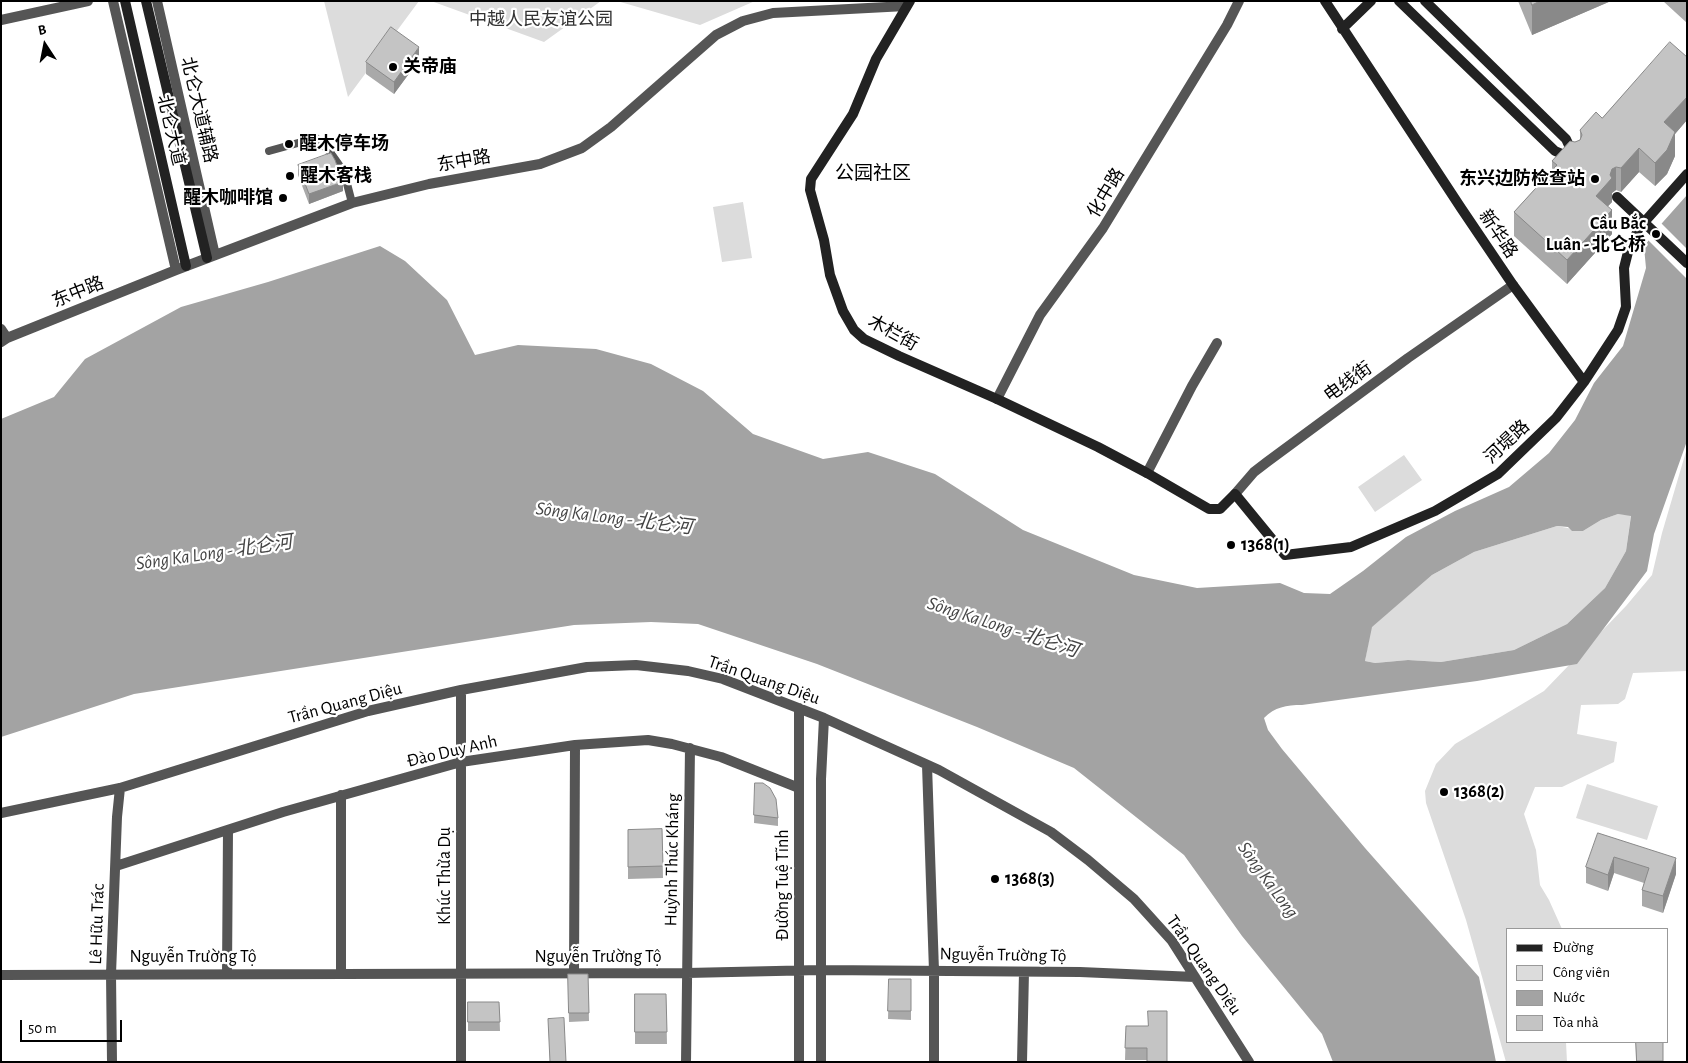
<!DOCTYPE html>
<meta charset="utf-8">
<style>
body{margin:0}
#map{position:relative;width:1688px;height:1063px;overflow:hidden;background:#fff;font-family:"Alegreya Sans",sans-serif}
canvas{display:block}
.frame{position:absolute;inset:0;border:2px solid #000;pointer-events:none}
.legend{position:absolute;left:1506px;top:928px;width:162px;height:115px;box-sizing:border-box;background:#fff;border:1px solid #999;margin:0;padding:6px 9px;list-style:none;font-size:15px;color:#000}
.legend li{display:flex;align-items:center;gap:10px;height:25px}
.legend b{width:25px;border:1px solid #999}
.north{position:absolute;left:20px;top:20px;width:50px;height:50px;-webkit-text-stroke:4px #fff;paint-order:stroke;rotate:349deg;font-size:14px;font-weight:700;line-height:20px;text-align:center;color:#000}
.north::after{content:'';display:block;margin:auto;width:18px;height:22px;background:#000;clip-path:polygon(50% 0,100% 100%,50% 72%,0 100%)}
.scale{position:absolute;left:20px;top:1020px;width:102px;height:22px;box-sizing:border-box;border:2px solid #000;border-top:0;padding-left:6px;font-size:15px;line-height:18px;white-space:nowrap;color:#000;-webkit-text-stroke:4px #fff;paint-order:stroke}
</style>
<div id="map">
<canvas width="1688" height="1063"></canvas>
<div class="frame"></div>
<ul class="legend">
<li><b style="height:6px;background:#222"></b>Đường</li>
<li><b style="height:14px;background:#dcdcdc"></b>Công viên</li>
<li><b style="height:14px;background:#a3a3a3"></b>Nước</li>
<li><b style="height:14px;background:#c4c4c4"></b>Tòa nhà</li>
</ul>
<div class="north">B</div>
<div class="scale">50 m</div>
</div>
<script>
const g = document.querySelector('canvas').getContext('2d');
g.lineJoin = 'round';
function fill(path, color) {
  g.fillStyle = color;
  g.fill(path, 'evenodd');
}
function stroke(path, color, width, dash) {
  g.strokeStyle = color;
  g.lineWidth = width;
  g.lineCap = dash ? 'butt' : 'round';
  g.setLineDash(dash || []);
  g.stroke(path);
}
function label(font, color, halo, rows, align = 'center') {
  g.font = font + ' "Alegreya Sans","Noto Sans SC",sans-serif';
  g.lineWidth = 4.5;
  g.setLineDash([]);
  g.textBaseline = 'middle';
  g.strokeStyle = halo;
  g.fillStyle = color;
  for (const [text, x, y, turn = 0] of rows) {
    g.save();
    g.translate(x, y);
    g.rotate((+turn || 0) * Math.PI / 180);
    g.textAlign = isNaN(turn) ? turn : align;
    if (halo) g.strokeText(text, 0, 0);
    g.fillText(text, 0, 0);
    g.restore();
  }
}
fill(new Path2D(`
 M324,1H419L348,97Z
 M431,1H601L544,42Z
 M617,1H755L700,25Z
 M743,202L752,258L722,262L713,207Z
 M1687,448V671L1633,673L1625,699L1618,704L1581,705L1577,734L1617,742L1614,762L1562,787H1535L1524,814L1536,850L1540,885L1549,900L1562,929H1507V1042H1566L1567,1062H1506L1466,920L1426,803L1425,791L1436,764L1455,744L1544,691L1626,606L1652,575L1662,533Z
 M1404,455L1422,480L1375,512L1358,487Z
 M1618,514L1631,515L1626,551L1605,588L1567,624L1514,650L1441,662L1408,660L1375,663L1365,661L1371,627L1432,575L1474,552L1557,526L1583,531L1601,520Z
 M1587,784L1658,806L1647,840L1576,818Z`), '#dcdcdc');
fill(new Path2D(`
 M1687,195V441L1654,534L1647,571L1577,664L1477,681L1302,705C1286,705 1275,707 1264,718L1268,730L1282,749L1365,848L1479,977L1496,1062H1333L1322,1034L1242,936L1184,855L1074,768L977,727L817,664L698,624L651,622L574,625L134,694L1,737V419L54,397L85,359L181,307L268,282L380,246L405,261L447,300L475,355L518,345L596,349L651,364L703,391L753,434L823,459L868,452L935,474L1023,530L1134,575L1197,588L1280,583L1304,593L1330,594L1363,571L1406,537L1455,511L1509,487L1549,453L1575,420L1594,383L1623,346L1646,268L1644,247L1655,231ZM1618,514L1631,516L1626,551L1605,588L1567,624L1514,650L1441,662L1408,660L1375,663L1365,661L1372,627L1432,575L1474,552L1557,526L1568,527L1572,531H1583L1601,520Z`), '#a3a3a3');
fill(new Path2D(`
 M1660,222L1687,249V279L1647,239Z`), '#fff');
stroke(new Path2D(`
 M269,151L316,138L330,152L344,172L352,203`), '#555', 8);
stroke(new Path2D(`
 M113,1L176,270
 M157,1L215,255
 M1,20L88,1
 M1,329L7,338
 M1,342L7,338L176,270L352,203L429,184L540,164L582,148L611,127L716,35L743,21L773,13L906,6
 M997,399L1040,315L1103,228L1227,25L1239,1
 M1147,473L1192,386L1217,343
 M1235,494L1254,472L1267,462L1408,358L1513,285
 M799,708V1062
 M927,765L934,971V1062
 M1,813L120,788L368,711L461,690L587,667L636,665L688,671L723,679L824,718L939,770L1051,832L1088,860L1134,899L1172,941L1249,1062
 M116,866L283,812L461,762L575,745L648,740L672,744L721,757L799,788
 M341,973V795
 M574,973L575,745
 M227,974L228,830
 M1,975L687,973L820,970L1080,972L1195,977
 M112,1062L111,974L117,817L120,788
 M461,1062V690
 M686,1062L690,748
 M821,1062V779L824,718
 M1022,1062L1024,972`), '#555', 10);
stroke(new Path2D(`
 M125,1L186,266
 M146,1L207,258
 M910,1L876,59L853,114L811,179L810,190L824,240L830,275L843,311L854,330L864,339L899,356L997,399L1098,447L1147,473L1209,509H1220L1235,494L1285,555L1351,547L1435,511L1498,474L1556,418L1584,382L1618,330L1626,307L1624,268L1628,252L1639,228L1687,174
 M1325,1L1461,208L1513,285L1584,382
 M1399,1L1555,151L1572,158
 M1425,1L1566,139L1573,154
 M1342,29L1371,1`), '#222', 10);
stroke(new Path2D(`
 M1617,197L1687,263`), '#222', 10);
fill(new Path2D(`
 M1518,1H1611L1532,35Z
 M1663,1H1687V23Z
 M1687,57V120L1675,134V156L1667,174L1655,186L1639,172L1621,192L1616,190L1612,193V202L1608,206L1612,234L1567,284L1514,236V212L1552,170V161L1575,142L1580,140V130L1602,118Z
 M419,60L394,94L366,74V62Z
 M298,165L343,191L309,204L298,175Z
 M755,783L778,818V826L754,823Z
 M662,829L663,878L628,879V830Z
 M1598,833L1676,874L1663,913L1642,906V890L1644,883L1614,873L1608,891L1586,883V867Z
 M568,974H588L589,1021L569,1022Z
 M889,979H911V1020L888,1019Z
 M635,994H666L667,1044H635Z
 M468,1002H499L500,1031H468Z
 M1126,1026H1148L1147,1060H1125Z
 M1636,1042H1663V1062H1636Z`), '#a9a9a9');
fill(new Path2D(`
 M1540,1H1611L1532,35V5Z
 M419,47V60L394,94V82Z
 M1687,97V120L1675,134V156L1667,174L1655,186V163L1664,122Z
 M1639,148V172L1621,192V168Z
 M1616,167V190L1612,193V202L1596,219V196L1612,169Z
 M343,182V191L309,204V194Z
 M1612,210V234L1567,284V260Z
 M1614,857V873L1608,891V875Z
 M1676,858V874L1663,913V896Z`), '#898989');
const building = new Path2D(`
 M1531,1H1540L1532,5Z
 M391,27L419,47L394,82L366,62Z
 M1670,42L1687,57V97L1664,122L1675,132L1667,150L1655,163L1639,148L1621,168L1616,167L1612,169L1610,175L1612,178L1596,196L1612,210L1567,260L1514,212L1557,165L1552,161L1570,141L1575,142L1580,140L1582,135L1580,130L1596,112L1602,118Z
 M331,153L335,160L343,182L309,194L298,165Z
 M755,783H763L770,788L776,799L778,818L754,815Z
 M662,829L663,866L628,867V830Z
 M1598,833L1676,858L1663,896L1642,890L1649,868L1614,857L1608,875L1586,867Z
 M568,974H588L589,1013H569Z
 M889,979H911V1011H888Z
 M635,994H666L667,1032H635Z
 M468,1002H499L500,1022H468Z
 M1148,1011H1167V1062H1147V1048H1125L1126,1026H1148Z
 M564,1018L566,1062H550L548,1019Z
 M1636,1042H1663V1061H1637Z`);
fill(building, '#c4c4c4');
stroke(building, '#898989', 1);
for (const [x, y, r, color] of [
 [393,67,5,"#000"],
 [289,144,5,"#000"],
 [290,176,5,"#000"],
 [1595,179,5,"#000"],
 [283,198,5,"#000"],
 [1656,234,5,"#000"],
 [1231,545,5,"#000"],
 [1444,792,5,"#000"],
 [995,879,5,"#000"]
]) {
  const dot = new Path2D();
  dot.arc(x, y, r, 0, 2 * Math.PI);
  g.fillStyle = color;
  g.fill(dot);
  stroke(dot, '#fff', 2);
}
label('18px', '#333', '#fff', [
 ["中越人民友谊公园",541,20]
]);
label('bold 18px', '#000', '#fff', [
 ["关帝庙",403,67],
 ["醒木停车场",299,144],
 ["醒木客栈",300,176],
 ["东兴边防检查站",1585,179,"right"],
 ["醒木咖啡馆",273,198,"right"],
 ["Cầu Bắc",1646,224,"right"],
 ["Luân - 北仑桥",1646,245,"right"],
 ["1368(1)",1241,545],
 ["1368(2)",1454,792],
 ["1368(3)",1005,879]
], 'left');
label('18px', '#000', '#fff', [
 ["北仑大道辅路",199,110,77],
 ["北仑大道",171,130,77],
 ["东中路",464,161,-10],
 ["化中路",1106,193,-59],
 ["新华路",1498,234,56],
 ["东中路",78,292,-22],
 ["木栏街",893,333,29],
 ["电线街",1348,382,-36],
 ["河堤路",1507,442,-43],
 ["Trần Quang Diệu",764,680,19],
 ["Trần Quang Diệu",345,703,-15],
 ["Đào Duy Anh",452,751,-13],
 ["Huỳnh Thúc Kháng",672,860,-89],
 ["Khúc Thừa Dụ",445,876,-90],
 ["Đường Tuệ Tĩnh",783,885,-90],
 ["Lê Hữu Trác",97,924,-88],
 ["Nguyễn Trường Tộ",1003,955,1],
 ["Nguyễn Trường Tộ",193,957],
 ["Nguyễn Trường Tộ",598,957],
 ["Trần Quang Diệu",1204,965,55]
]);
label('19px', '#000', '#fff', [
 ["公园社区",873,173]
]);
label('italic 19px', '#444', '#fff', [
 ["Sông Ka Long - 北仑河",614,518,7],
 ["Sông Ka Long - 北仑河",214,553,-8],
 ["Sông Ka Long - 北仑河",1003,627,18],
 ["Sông Ka Long",1268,880,54]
]);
</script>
